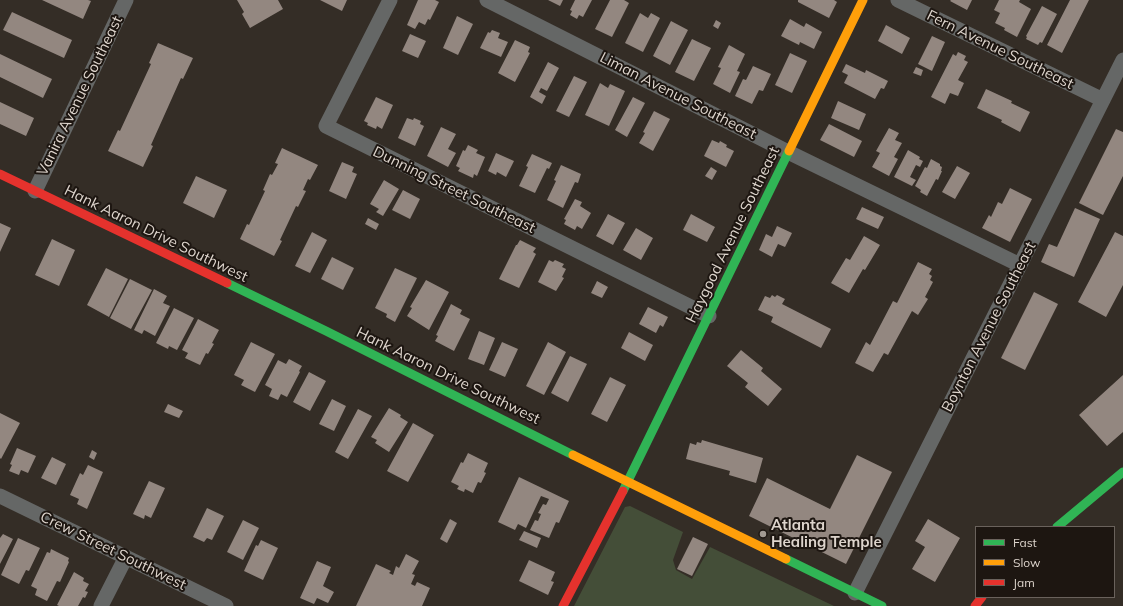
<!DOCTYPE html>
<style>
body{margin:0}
#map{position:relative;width:1123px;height:606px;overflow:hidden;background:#342d26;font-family:Mulish,sans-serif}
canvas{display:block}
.legend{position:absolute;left:975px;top:526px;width:140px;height:72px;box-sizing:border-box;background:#1d1611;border:1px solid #6a625c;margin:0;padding:5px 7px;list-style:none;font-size:12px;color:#ddd4cc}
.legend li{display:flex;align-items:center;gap:8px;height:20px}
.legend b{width:20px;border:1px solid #6a625c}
</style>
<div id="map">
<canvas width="1123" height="606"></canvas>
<ul class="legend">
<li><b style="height:5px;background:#30b455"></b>Fast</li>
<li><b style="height:5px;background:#ff9f0a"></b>Slow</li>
<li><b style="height:5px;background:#e5322d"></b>Jam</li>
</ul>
</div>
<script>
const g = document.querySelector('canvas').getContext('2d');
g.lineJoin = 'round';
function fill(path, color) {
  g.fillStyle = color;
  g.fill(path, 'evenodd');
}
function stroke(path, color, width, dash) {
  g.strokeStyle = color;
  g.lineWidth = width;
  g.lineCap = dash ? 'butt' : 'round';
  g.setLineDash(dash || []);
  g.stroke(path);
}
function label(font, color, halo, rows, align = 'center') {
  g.font = font + ' Mulish,sans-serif';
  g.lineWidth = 4;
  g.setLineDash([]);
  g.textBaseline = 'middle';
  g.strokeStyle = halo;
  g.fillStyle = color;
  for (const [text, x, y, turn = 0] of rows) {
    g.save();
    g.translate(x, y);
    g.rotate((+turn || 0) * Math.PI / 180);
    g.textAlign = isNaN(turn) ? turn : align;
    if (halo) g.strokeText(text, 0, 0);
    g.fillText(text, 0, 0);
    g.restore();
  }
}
fill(new Path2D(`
 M630,506L683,532L673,560L676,570L692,579L710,547L834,606H574L625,507Z`), '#444e38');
fill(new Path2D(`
 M42,0H88L91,1L83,19Z
 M237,0H278L283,9L250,28L242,14L244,12Z
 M320,0H347L342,11Z
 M418,0H435L439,2L430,20L428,19L425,25L419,22L415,29L407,25Z
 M548,0H563L560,6Z
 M575,0H592L583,17L579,15L577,19L570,15L572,11L570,10Z
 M610,0H624L629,3L612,37L595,29Z
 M798,0H834L837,2L829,18L798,2Z
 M951,0H972L967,10L950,1Z
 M999,0H1020L1019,2L1031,9L1017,37L1004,30L1005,28L995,23L1000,13L994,10Z
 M1070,0H1089L1062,53L1047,45Z
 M1042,6L1057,14L1042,43L1040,42L1038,45L1026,39L1027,37L1026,36Z
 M12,12L72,40L64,58L3,30Z
 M640,13L648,18L651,13L660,18L643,52L625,43Z
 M457,16L473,24L458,55L443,48Z
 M790,19L804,27L806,23L822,32L814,49L800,42L799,45L781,36Z
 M716,20L721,23L718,29L713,26Z
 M671,21L688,30L670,65L653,56Z
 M886,25L910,38L902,54L878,41Z
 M492,30L500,33L498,38L508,42L501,57L480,48L488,32L490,33Z
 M410,34L426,41L418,58L402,51Z
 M932,36L945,42L932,71L918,64Z
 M692,39L711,48L694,81L675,72Z
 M515,40L530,47L528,52L530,53L515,82L498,73Z
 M158,43L193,58L183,79L181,78L151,145L153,146L143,167L108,151L118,130L120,131L151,64L149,63Z
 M729,45L745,54L737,71L740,72L730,93L713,84L721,68L718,67Z
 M958,52L966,56L964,60L968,62L958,80L964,83L958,96L950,93L945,104L931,97L953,54L956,56Z
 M790,53L807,61L792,93L775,85Z
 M0,54L52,79L43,98L0,77Z
 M548,62L559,68L547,91L541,88L539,92L546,96L542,104L530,97Z
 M846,64L865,73L866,70L888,81L884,89L881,88L875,99L844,83L848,75L842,72Z
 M753,66L771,74L763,91L759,90L752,104L735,96L743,79L746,80Z
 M916,67L923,70L921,76L913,73Z
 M574,76L587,82L569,117L556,111Z
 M600,83L608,88L610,84L625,91L609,126L585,115Z
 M986,89L1012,101L1011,103L1030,112L1020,132L1001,122L1002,120L977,108Z
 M376,97L393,105L382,129L377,126L376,129L367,125L368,123L364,121Z
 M633,97L645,103L627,137L615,130Z
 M838,101L866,114L859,130L831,118Z
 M0,102L34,118L26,136L0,124Z
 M654,111L670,119L653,151L639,143L645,133L643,132Z
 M407,118L413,120L414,118L421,121L420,124L424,126L415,146L398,138Z
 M829,124L862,141L854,157L820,140Z
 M441,127L456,134L448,149L456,153L448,167L427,156Z
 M889,128L899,133L895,140L902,143L894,157L898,159L889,176L872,167L880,153L876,151Z
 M1116,129L1123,132V176L1103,215L1079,203Z
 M712,140L719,143L720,141L727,145L726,147L734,151L726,167L704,156Z
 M468,145L478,150L476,153L485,157L477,176L474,174L473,178L458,171L460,168L456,166L463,150L465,151Z
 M282,148L318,165L310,180L308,179L303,190L306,191L298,207L296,206L280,240L282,241L274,256L240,239L247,224L249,225L265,191L263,190L270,174L272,175L278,164L275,163Z
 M908,150L920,157L919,159L923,161L920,167L916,165L910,177L916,180L912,186L894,177Z
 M496,153L514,161L506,177L497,172L496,175L488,171Z
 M532,154L552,163L549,169L547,168L535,193L519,186L528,167L526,166Z
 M931,159L940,164V166L942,167L941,171H942L938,180L936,179L927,196L920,192L921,190L915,186L925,167L927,168Z
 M342,162L354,167L352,172L357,174L346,199L329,191Z
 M561,165L581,174L578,183L575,182L563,208L547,200L556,181L554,180Z
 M957,166L970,173L955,199L942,192Z
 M711,167L717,171L712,180L705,176Z
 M196,176L227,190L214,218L183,203Z
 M384,180L399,189L383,216L376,212L379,209L370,204Z
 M1010,188L1032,199L1010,242L982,228L989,215L991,217L998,202L1002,204Z
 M403,190L420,199L410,219L392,210Z
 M575,199L582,202L580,206L591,213L582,229L577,226L575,230L564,224L566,220L564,219Z
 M862,207L884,217L878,229L856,219Z
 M1075,208L1100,219L1074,277L1041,262L1049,244L1057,247Z
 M608,214L625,223L613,245L596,236Z
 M691,214L715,227L707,242L683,230Z
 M368,218L379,224L376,230L365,224Z
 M0,223L11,228L0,252Z
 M777,226L792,233L785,247L778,244L772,257L759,250L766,234L772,237Z
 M636,228L653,238L641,260L623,250Z
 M312,232L327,240L310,273L295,266Z
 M1115,232L1123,236V285L1106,317L1078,302Z
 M864,236L880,245L865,270L863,269L849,293L831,283L846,258L850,260Z
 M52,239L75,250L59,286L35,275Z
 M520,240L536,248L533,252L536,254L519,288L499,279L516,245H517Z
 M332,257L354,268L343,290L321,279Z
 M549,260L553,262L555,260L564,264L562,267L566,269L562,277L564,278L556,291L538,282Z
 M918,262L932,269L929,274L932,276L930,280L933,282L925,297L928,299L918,315L912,311L888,355L884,353L873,372L855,363L866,342L870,345L893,301L897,303Z
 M106,268L128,279L109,317L87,305Z
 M395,268L417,278L395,322L386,317L387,314L375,308Z
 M130,279L152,290L131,329L110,318Z
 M426,280L449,292L429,330L407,316L412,308L410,307Z
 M597,281L608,287L602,298L591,293Z
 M154,289L167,296L163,303L170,306L155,336L144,330L142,334L134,330Z
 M1034,292L1058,304L1025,370L1001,358Z
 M772,295L775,297L777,295L785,299L782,304L831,329L821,348L771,322L773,317L758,310L765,296L770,298Z
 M451,304L462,310L460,314L470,319L454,351L435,341L438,336L436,335Z
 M648,307L668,317L663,327L660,325L656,333L639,324Z
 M174,308L194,318L177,350L169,346L168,349L156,343Z
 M198,319L219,330L212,343L214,344L208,354L206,353L200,365L185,358L188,353L182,350Z
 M479,331L495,338L484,365L468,359Z
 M629,332L653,345L645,361L621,348Z
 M251,342L275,354L255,392L241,385L244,380L234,375Z
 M502,342L518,349L505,377L489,370Z
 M548,342L566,352L544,395L526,386Z
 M741,350L763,368L761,371L782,389L768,406L745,387L748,383L727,366Z
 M570,356L587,364L568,402L551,393Z
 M289,359L302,366L299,371L300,372L287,397L281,394L278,400L269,396L272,389L265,385L278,360L286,364Z
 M309,372L326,381L310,411L293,402Z
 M1123,375V432L1107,446L1079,415Z
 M610,377L626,385L607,422L591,414Z
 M332,399L346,406L334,431L319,424Z
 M168,404L183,411L179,418L164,412Z
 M389,408L401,415L400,417L408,422L389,452L375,443L377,440L371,437Z
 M358,409L372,416L348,459L335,452Z
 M0,413L20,423L1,459L0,458Z
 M413,423L434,435L408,482L387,471Z
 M702,440L763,458L756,483L729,475L730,471L686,459L690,443L696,445L697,442L701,443Z
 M17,448L36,456L28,473L21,470L19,475L9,471L12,465L10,464Z
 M92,450L97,453L94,460L89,457Z
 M468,453L488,463L484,472L486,473L481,483L478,482L473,493L465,489L464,492L457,489L459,486L451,482L461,462L463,463Z
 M857,455L892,472L846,564L749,516L767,478L830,509Z
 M52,457L66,464L56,485L41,478Z
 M88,465L103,472L87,509L77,504L79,499L70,495L80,473L83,475Z
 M519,477L569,501L559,523L556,522L549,538L530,530L535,520L538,521L541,514L538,513L543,504L546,505L549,499L541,496L526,528L518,524L515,530L498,522Z
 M149,481L165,488L151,518L145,515L144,519L133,514Z
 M207,508L224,516L212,540L207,538L204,542L193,537Z
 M450,519L457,523L447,543L440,539Z
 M928,519L960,538L935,582L912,569L925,547L915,541Z
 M243,520L259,528L243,560L227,552Z
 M524,531L541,538L537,548L519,540Z
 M3,534L13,539L0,564V538Z
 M693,537L708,544L692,576L677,569Z
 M18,538L40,548L29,571L26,570L19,584L1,575Z
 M261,540L278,548L263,580L244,571L256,545L258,546Z
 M51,549L69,558L68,561L69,562L60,582L57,581L47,601L35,595L37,589L31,586L47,552L50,553Z
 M406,554L419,561L412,574L415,575L411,584L415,586L417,582L430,588L422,606H356L376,564L391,571L389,573L393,575L396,566L399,568Z
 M529,560L555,572L551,581L554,582L548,595L519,581Z
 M317,561L331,567L323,586L334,592L328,603L317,598L314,604L300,598Z
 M74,572L84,578L83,581L89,584L85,591L88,592L85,598L83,597L78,606H59L57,605Z`), '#938780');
stroke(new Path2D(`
 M390,0L326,126L709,316
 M487,0L788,152L1020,265
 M898,0L1103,100
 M35,191L126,0
 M0,496L226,606
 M855,593L1123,60
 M101,606L126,557`), '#656766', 15);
stroke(new Path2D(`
 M227,283L326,331L573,455
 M623,491L789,151
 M1057,527L1123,472
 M786,559L882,606`), '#30b455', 9);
stroke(new Path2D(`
 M789,151L863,0
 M573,455L786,559`), '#ff9f0a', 9);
stroke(new Path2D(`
 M0,174L227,283
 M563,606L623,491
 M975,606L982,597`), '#e5322d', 9);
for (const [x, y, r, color] of [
 [763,534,4,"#a29a92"]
]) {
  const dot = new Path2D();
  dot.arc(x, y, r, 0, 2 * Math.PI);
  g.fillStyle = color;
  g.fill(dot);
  stroke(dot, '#1d1611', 1.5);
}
label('15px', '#ddd4cc', '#1d1611', [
 ["Fern Avenue Southeast",1000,50,26],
 ["Vanira Avenue Southeast",80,96,-64],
 ["Liman Avenue Southeast",678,96,27],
 ["Dunning Street Southeast",454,190,26],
 ["Hank Aaron Drive Southwest",156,234,26],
 ["Haygood Avenue Southeast",733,235,-64],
 ["Boynton Avenue Southeast",989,327,-63],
 ["Hank Aaron Drive Southwest",448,376,26],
 ["Crew Street Southwest",113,551,26]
]);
label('bold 15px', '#ddd4cc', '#1d1611', [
 ["Atlanta",771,525],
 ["Healing Temple",771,542]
], 'left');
</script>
